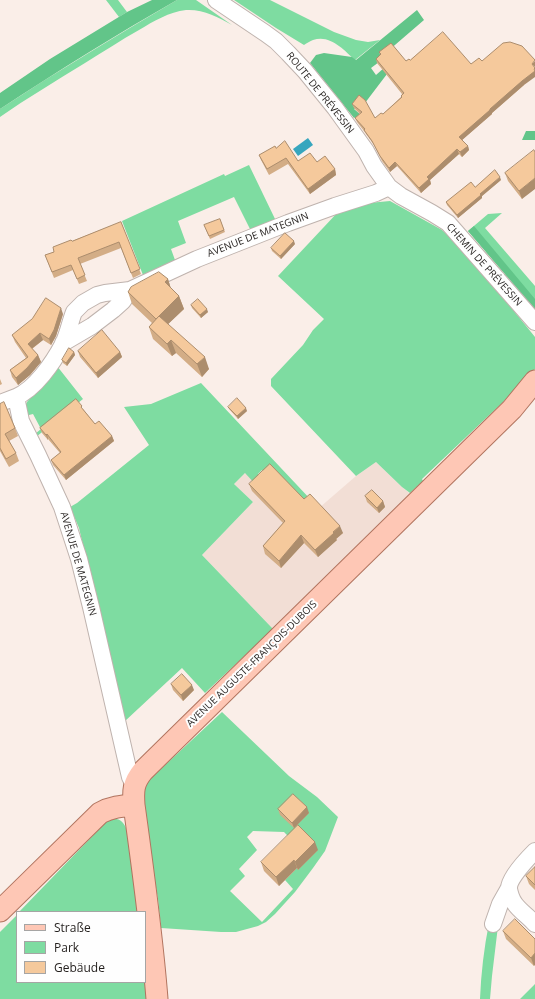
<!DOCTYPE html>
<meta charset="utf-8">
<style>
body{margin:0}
#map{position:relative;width:535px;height:999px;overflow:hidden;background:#faeee8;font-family:"Open Sans",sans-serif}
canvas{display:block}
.legend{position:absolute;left:16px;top:911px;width:130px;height:72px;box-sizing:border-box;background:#fefefe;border:1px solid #a6a5a4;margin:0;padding:5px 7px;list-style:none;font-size:12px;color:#231f1d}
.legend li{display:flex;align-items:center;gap:8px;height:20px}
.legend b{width:20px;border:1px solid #a6a5a4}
</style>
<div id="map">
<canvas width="535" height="999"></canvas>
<ul class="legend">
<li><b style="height:5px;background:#fec7b5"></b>Straße</li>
<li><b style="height:11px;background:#7edca1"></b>Park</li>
<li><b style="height:11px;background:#f5c99c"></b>Gebäude</li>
</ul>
</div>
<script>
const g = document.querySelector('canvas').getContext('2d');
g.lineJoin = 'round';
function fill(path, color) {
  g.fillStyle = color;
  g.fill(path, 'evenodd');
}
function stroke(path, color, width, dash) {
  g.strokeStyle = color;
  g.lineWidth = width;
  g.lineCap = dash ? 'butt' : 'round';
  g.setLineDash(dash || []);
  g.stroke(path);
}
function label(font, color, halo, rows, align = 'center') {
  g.font = font + ' "Open Sans",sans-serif';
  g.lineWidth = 4;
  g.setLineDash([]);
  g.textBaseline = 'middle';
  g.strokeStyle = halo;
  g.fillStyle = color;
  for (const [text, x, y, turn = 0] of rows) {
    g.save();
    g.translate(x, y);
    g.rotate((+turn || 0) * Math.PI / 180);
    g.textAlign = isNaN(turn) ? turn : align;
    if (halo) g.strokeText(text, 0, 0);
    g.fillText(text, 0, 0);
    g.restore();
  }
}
fill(new Path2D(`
 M376,462L402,487L414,497L273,629L202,555L253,502L234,484L245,473L319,508L356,476Z`), '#f2ded5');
fill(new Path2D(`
 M106,0H118L127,12L119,17Z
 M177,0H196L232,25C218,17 203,9 186,10C169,12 154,21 139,30C121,40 103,52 85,63C56,81 27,98 0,117V109C58,71 117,35 177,0Z
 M234,0H270L334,32L356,40L368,42L380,40L355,60C344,50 330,34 313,40C310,41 307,43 304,45L276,28Z
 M249,165L276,221L251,231L234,197L178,221L186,243L171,249L175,260L143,275L122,221L224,174L225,176Z
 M390,201L442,230L462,247L535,337V369L503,402L422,479L423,481L410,493L402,487L376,462L356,476L271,386V379L303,345L313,330L324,319L278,276L338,212L369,203Z
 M502,213L485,228L535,286V309L468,231L488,214Z
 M57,366L83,399L36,437L35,434L41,429L33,414L25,416V406L27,402Z
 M201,383L312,501L307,506L262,470L258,474L264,480L257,486L245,473L234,484L253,502L202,555L273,629L205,693L182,668L124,722L79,528L70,507L77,503L149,445L124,407L151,404Z
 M222,712L289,776L317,797L338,817L325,851L313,868L295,892L275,914L266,922L258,926L236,932H221L161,928L158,899L144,819L143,792L148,781ZM253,831L284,832L293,841L299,870L297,868L285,880L293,889L262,922L230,891L245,876L239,869L257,850L247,837Z
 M111,819C121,818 123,822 127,830L140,912H19L107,821Z
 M17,915V982H145V952L149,999H0V932Z
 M489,923L498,926L492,976L490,999H480C481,973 484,948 489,923Z
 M535,984V999H520Z`), '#7edca1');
fill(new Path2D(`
 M152,0H177C117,34 58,71 0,109V93L50,59L127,12Z
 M417,10L424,20L381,57L383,59L371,68L376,75L385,67L387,74L365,103L354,109L361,115L354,118L310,63L316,55L324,53L352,57L356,60Z
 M526,131H535V140H522Z
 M474,226L535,299V309L468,231Z`), '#62c589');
fill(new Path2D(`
 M308,138L313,145L298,156L293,149Z`), '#37a6be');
const minor = new Path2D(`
 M216,0L265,33L276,41L288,53L305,71L335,108L366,151L374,166L389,187L401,196L432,213L448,223L535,322
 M63,343L92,326L113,310L123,301L130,290
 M0,403L16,397
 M134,785L130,777L91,607L79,559L62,507L38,455L21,421L16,397C35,389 53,363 63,344C68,334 70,322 74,312L83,303L97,295L105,293L130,290L197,259L288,223L335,206L376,193L389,187
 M535,851C528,858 508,879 509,889C510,894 512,900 515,904C520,911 529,917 535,924
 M493,924L500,904L509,888`);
const major = new Path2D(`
 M0,911L100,813C111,807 121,806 134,805
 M157,999C152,934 143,870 134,805C133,791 133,783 143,771L512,409L535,381`);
stroke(minor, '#bfb3ae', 18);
stroke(major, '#b1745f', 23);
stroke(minor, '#fff', 16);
stroke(major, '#fec7b5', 21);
fill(new Path2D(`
 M379,52L406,61L410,60L471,64L482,61L524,85L492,113V114L462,140L468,146L469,150L462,157L459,154L430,180L431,184L421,193L397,166L390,172L382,161L374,145L366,134L364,131L357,122L355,118L360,114L354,108L352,104L375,118L383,114L401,97V96L402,94L377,63L376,59L380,55Z
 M276,148L298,161L317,162L335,169L336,175L310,194L288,164L269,175L261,160L259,155Z
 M535,152L522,199L508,181L505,173Z
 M501,180L482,196V198L458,218L447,205L446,202L475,187Z
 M220,219L225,232L210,239L204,225Z
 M121,222L141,274L133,278L121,248L80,264L87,281L79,284L73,270L54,278L45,255L54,252L72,241Z
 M295,244L281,259L272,251L271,248Z
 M168,279L171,289L179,296L184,309L168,324L209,369L202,377L176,353L172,356L153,339L149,327L152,323L132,304L128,292Z
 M191,305L208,312L201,318L192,308Z
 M63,314L56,336L51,345L43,340L32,349L38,355L41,362L30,375L18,385L12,377L10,370L26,358L15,342L12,335Z
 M78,351L120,352L122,357L98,378L80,357Z
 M74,352L75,355L67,366L63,363L62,360Z
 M0,379L2,384L0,385Z
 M0,404L15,428L18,436L9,441L16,453L19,461L9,467L0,451Z
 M228,407L247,411L238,419L229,409Z
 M83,409L95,424L112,436L114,441L66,480L53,465L51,460L60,453L48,439V440L42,433L40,428Z
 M249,484L304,499L343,533L336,539L337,540L318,557L304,543L281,568L265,554L263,546L283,523L252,491Z
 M365,496L383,501L385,507L379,513L367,502Z
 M171,684L194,690L183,701L173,690Z
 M278,809L309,813L294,828L280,815Z
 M318,850L298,870L297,868L279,886L264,871L261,862Z
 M535,867V890L529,884L526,876Z
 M503,931L535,939L534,966L506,939Z`), '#d3ad86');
fill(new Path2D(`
 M535,61V67L532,64Z
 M535,69V77L524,85L492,113V114L461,141L459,137L490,109Z
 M468,146L469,150L462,157L460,152Z
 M457,149L459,154L430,180L431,184L421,193L419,188L427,177Z
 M395,162L397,166L390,172L389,168Z
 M335,169L336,175L310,194L308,189Z
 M500,177L501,180L482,196V198L458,218L457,215L480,194Z
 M535,178V189L522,199L519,191Z
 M294,241L295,244L281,259L280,256Z
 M168,279L172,292L165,282Z
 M179,296L184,309L164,328L159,316Z
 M61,308L63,314L56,336L51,345L49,339Z
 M207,309L208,312L201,318L200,315Z
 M40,333L43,340L30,350L28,344Z
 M171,340L176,353L172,356L167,344Z
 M74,352L75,355L67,366L66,363Z
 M120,352L122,357L98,378L96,373Z
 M38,355L41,362L30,375L18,385L16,378Z
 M205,357L209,369L202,377L197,364Z
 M246,408L247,411L238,419L237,416Z
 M47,434L48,439V440L46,435Z
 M112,436L114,441L66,480L64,475Z
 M383,501L385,507L379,513L377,508Z
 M340,526L343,533L336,539L337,540L318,557L315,550Z
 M301,535L304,543L281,568L279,561Z
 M192,685L194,690L183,701L181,695Z
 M307,807L309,813L294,828L292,823Z
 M315,842L318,850L298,870L295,862Z
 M294,860L297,868L279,886L276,877Z
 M535,953V965L534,966L531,958Z`), '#ac8d6d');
const building = new Path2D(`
 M443,32L471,64L479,58L482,61L503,43L510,42L522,46L535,60L532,64L535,68L534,69L535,71L522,81L490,109V110L459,137L468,146L460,152L457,149L427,177L429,179L419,188L395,162L389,168L380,156L372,141L364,130L365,129L355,118L362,112L352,104L359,95L365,100L375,118L381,113L383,114L402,97L401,96L404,93L376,59L381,54L379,52L391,43L406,61L409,59L410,60Z
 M285,141L298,161L310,153L317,162L325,156L335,169L308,189L286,158L267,169L259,155L275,146L276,148Z
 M534,150L535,152V178L519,191L505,173Z
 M495,170L500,177L480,194L481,195L457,215L446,202L471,182L475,187Z
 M220,219L224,230L209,236L204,225Z
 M121,222L140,269L131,273L119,242L78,258L85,275L77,279L71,265L52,272L45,255L54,252L53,247L71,240L72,241Z
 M285,233L294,241L280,256L271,248Z
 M159,272L168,279L165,282L179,296L159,316L205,357L197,364L171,340L167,344L149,327L159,316L156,319L128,292L131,287Z
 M46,298L61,308L54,330L49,339L40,333L28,344L38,355L27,368L16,378L10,370L28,357L12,335L32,319Z
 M198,299L207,309L200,315L191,305Z
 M102,330L120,352L96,373L78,351Z
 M69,348L74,352L66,363L62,360Z
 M237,398L246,408L237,416L228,407Z
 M76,399L82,406L81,407L95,424L99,421L112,436L64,475L51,460L61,452L47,434L46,435L40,428Z
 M4,402L15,428L5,434L16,453L6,459L0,448V404Z
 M270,464L304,499L310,494L340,526L333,532L334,533L315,550L301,535L279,561L263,546L285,521L249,484Z
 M372,490L383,501L377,508L365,496Z
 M182,674L192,685L181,695L171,684Z
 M293,794L307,807L292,823L278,809Z
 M298,825L315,842L295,862L294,860L276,877L261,862Z
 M535,867V885L526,876Z
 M515,919L535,939V953L531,958L503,931Z`);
fill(building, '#f5c99c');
stroke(building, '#ac8d6d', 1);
label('10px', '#231f1d', '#fefefe', [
 ["ROUTE DE PRÉVESSIN",320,93,51],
 ["AVENUE DE MATEGNIN",258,235,-21],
 ["CHEMIN DE PRÉVESSIN",484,265,48],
 ["AVENUE DE MATEGNIN",78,564,74],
 ["AVENUE AUGUSTE-FRANÇOIS-DUBOIS",252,664,-44]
]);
</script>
